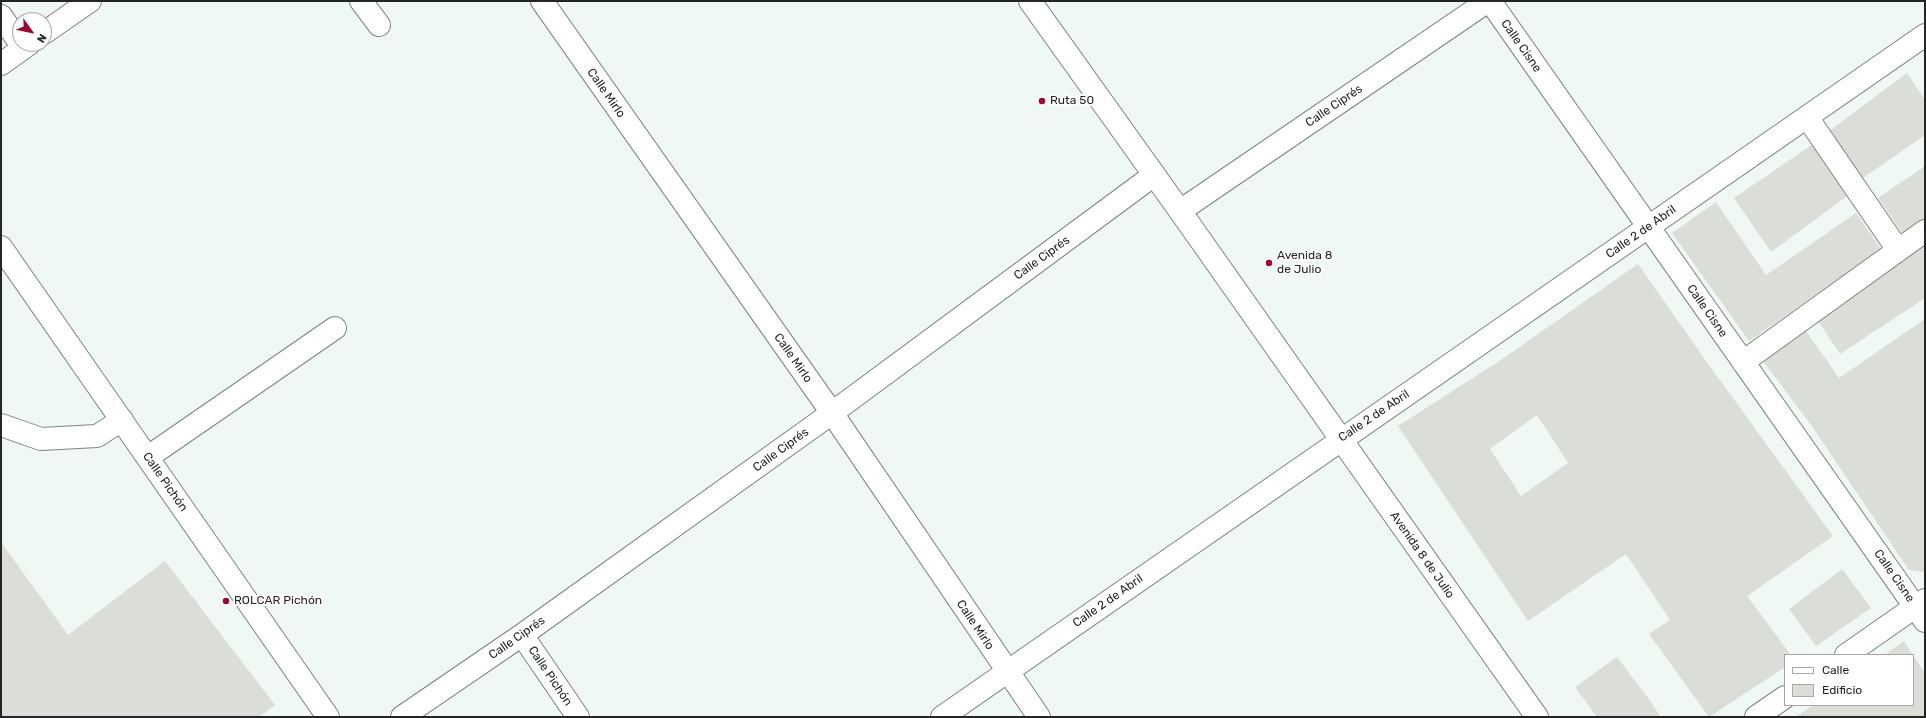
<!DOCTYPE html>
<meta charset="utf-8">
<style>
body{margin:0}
#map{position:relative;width:1926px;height:718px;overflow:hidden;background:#f0f8f3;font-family:Rubik,sans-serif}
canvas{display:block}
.frame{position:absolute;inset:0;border:2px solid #232624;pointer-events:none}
.legend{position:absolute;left:1784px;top:654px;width:130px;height:52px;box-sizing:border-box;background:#fff;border:1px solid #a7a8a7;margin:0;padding:5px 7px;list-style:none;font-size:12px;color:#232624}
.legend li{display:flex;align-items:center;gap:8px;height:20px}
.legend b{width:20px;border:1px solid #a7a8a7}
.north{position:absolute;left:12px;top:12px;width:40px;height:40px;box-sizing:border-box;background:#fff;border:1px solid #a7a8a7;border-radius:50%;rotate:123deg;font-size:11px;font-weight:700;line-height:16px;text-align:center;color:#232624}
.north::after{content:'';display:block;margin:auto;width:14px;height:18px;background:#a20232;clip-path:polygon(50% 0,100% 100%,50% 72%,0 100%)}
</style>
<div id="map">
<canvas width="1926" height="718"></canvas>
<div class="frame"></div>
<ul class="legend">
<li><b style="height:5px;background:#fff"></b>Calle</li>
<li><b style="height:11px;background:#daded6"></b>Edificio</li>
</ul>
<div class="north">N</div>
</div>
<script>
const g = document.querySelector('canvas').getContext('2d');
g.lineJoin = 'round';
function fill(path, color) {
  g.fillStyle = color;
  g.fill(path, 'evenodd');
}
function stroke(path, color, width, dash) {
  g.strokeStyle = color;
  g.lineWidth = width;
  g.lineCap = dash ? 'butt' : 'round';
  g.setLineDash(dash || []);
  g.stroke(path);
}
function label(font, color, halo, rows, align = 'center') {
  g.font = font + ' Rubik,sans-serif';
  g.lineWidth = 4;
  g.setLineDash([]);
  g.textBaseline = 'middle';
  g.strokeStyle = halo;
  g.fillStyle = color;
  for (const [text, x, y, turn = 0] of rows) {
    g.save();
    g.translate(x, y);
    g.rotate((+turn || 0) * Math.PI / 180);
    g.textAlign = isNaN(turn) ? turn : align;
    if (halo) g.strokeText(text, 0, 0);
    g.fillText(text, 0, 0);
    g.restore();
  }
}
fill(new Path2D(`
 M1907,73L1925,100V135L1857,182L1825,134Z
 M1813,144L1850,194L1771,252L1734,198Z
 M1925,166V223L1905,237L1878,198Z
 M1716,202L1766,275L1856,213L1881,249L1749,341L1672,233Z
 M1925,242V298L1840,354L1816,318Z
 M1638,264L1706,361L1833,536L1747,596L1791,655H1785V667L1709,717L1649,634L1670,620L1626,554L1528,621L1398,426L1501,360ZM1537,415L1568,463L1521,496L1490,449Z
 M1925,319V571L1923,572L1909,570L1811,425L1760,357L1804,328L1839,378Z
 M1,542L68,635L165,561L275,705L259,717H1Z
 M1842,569L1871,608L1816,646L1789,609Z
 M1904,641L1913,655H1884Z
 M1913,655L1925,673V717H1796L1813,705H1913Z
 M1617,657L1648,698L1661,717H1597L1575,687Z`), '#daded6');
const minor = new Path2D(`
 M361,1L379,25
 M542,1L832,413L1039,717
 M1490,1L1925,621
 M1,16L20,43
 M44,33L90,1
 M1,64L29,44
 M1807,117L1898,250
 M1180,211L1488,1
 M1,247L328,717
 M1743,362L1925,231
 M1,425L41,439L97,436L122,420
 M148,457L335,328
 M522,635L578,717
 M1846,655L1925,600
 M402,717L522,635L832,413L1154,175
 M942,717L1925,35
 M1756,717L1785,697`);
const major = new Path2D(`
 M1030,1L1180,211L1537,717`);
stroke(minor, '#7d847f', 24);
stroke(major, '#7d847f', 24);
stroke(minor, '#fff', 22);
stroke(major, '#fff', 22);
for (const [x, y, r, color] of [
 [1042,101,4,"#a20232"],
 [1269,263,4,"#a20232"],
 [226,601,4,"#a20232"]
]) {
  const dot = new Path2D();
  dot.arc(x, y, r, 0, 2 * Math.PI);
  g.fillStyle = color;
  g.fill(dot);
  stroke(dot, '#fff', 1.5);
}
label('12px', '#232624', '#fff', [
 ["Calle Cisne",1521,46,55],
 ["Calle Mirlo",606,93,55],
 ["Calle Ciprés",1334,106,-34],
 ["Calle 2 de Abril",1641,232,-35],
 ["Calle Ciprés",1042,258,-36],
 ["Calle Cisne",1707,311,55],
 ["Calle Mirlo",793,358,55],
 ["Calle 2 de Abril",1374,416,-34],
 ["Calle Ciprés",781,450,-36],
 ["Calle Pichón",165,482,55],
 ["Avenida 8 de Julio",1422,555,55],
 ["Calle Cisne",1894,576,55],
 ["Calle 2 de Abril",1108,601,-35],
 ["Calle Mirlo",975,625,56],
 ["Calle Ciprés",517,638,-35],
 ["Calle Pichón",550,676,56]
]);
label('12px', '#232624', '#fff', [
 ["Ruta 50",1050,101],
 ["Avenida 8",1277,256],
 ["de Julio",1277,270],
 ["ROLCAR Pichón",234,601]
], 'left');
</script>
